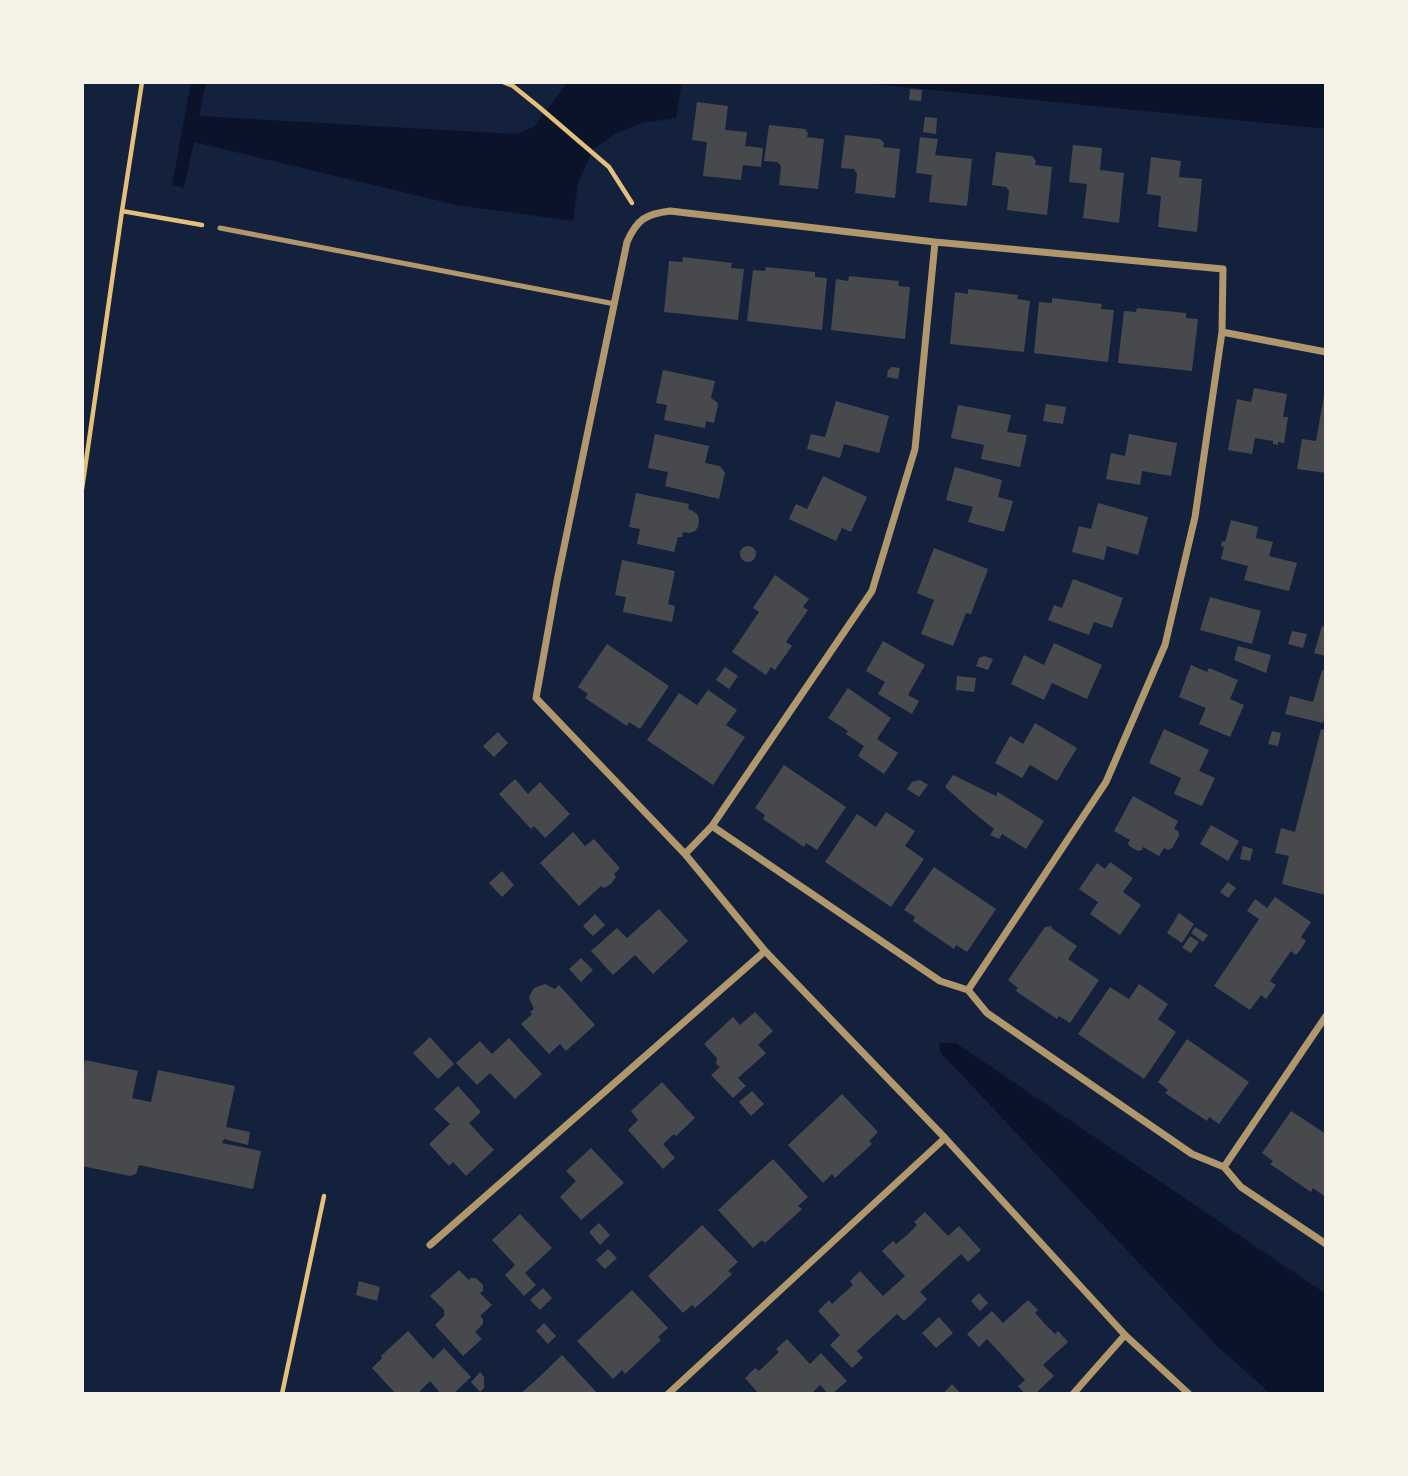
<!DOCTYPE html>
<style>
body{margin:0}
#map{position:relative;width:1408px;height:1476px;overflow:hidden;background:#14213d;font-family:"DM Sans",sans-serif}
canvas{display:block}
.frame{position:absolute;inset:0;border:84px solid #f6f1e7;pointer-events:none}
</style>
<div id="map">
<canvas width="1408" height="1476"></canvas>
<div class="frame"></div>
</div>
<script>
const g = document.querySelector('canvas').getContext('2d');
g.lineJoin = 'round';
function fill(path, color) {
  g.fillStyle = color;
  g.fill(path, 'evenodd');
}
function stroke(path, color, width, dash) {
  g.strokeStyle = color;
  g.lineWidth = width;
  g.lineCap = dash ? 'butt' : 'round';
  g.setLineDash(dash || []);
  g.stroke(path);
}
fill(new Path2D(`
 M191,82H206L199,116L516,134L534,127L568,82H682L676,118L642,123L616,133L593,150L578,183L573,221L456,205L194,142L184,188L172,185Z
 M852,82L1326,83V129Z
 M939,1043H956L1326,1294V1394H1271L1218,1347L940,1052Z`), '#0b132b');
fill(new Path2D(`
 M910,89L922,90L921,101L909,100Z
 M697,102L728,106L725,130L747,132L745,146L763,148L761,167L743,165L741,180L703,176L707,142L692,140Z
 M925,117L937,118L936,134L923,132Z
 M769,125L805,129L808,133L807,137L824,139L818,189L779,185L781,166L777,162L764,161Z
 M845,135L880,139L884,143L883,147L900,149L895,198L855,193L857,174L854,169L841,168Z
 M920,137L938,139L935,155L972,159L967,206L929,202L932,175L916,173Z
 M1073,145L1102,148L1100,170L1124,173L1119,223L1083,218L1087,184L1069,182Z
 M996,152L1032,156L1036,161L1035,165L1052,167L1047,215L1007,210L1009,191L1006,187L992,185Z
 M1151,157L1181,161L1179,177L1202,179L1197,232L1158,227L1161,196L1147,194Z
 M683,257L732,263L731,268L744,269L738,320L664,312L669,261L682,262Z
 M766,267L815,272V277L827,278L822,330L747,321L753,270L765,271Z
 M849,276L899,281L898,286L910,287L905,339L831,330L836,279L848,281Z
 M968,289L1018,295L1017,299L1030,301L1024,352L950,344L955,292L968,294Z
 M1052,298L1102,304L1101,309L1114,310L1108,362L1034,353L1039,302L1052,303Z
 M1137,308L1186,313V318L1198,319L1192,371L1118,363L1124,311L1136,312Z
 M892,367L900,368L898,379L887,377L888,370Z
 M663,370L715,381L711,398L717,402L718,405L714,423L706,421L705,428L664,420L667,405L656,403Z
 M1254,388L1287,394L1283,417H1288L1284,443L1278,442V445L1273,444V441L1255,438L1252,454L1228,450L1237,399L1251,402Z
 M1324,396H1326V473L1297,469L1302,439L1316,441Z
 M836,401L889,416L879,453L844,444L840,458L807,449L811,434L825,437Z
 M1046,404L1066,407L1063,424L1043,421Z
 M958,405L1011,415L1007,432L1027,435L1020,467L981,459L984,445L951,438Z
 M655,434L709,446L705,463L720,466L725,473L719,499L665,486L668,472L648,468Z
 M1129,434L1177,443L1171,476L1142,471L1140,485L1106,479L1111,453L1125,456Z
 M955,467L1002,480L998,497L1013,501L1004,532L968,522L973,507L946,500Z
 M823,476L867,497L851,532L842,528L836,541L789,519L796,504L807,509Z
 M636,493L689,504L688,509L693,511L698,515L699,521L698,527L695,531L689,533L683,532L682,537H678L674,552L637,544L640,529L629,527Z
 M1098,503L1148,517L1138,555L1107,546L1104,560L1072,552L1079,526L1091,529Z
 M1231,520L1258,527L1256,538L1273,542L1269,556L1297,563L1289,591L1244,580L1248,566L1221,559L1224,547L1221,546L1222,541L1225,542Z
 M740 554a8 8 0 1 1 16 0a8 8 0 1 1-16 0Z
 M934,548L988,569L971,614L966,613L953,646L921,634L934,600L917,593Z
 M622,560L675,571L668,604L675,606L672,622L623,612L626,597L615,595Z
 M775,575L809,599L803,607L808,610L786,642L792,646L775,670L771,667L766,675L732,652L759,612L753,608Z
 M1073,579L1123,598L1112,628L1094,622L1089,635L1048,620L1054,605L1062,608Z
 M1210,597L1261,611L1252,644L1200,630Z
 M1322,626L1326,627V656L1314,653Z
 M1292,631L1307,634L1303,648L1288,644Z
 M883,641L925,665L908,695L919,701L912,714L878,694L885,682L866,671Z
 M1054,643L1102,665L1087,699L1052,683L1044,700L1011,684L1024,655L1044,665Z
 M607,644L669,686L640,729L629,722L627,726L585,698L588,694L578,687Z
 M1238,646L1271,655L1266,673L1234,660Z
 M984,656L993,659L988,670L976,666L979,658Z
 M1191,665L1207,672L1209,668L1238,680L1230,699L1244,705L1230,737L1199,724L1206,708L1179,697Z
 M725,667L738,676L729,689L716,680Z
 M1322,670L1326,671V713L1323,723L1285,714L1290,696L1313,702Z
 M957,676L976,678L974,692L956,690Z
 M848,688L891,718L877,739L898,753L884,774L858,756L864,746L846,734L848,731L828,718Z
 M708,690L737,710L726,725L745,737L713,785L647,740L679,693L697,705Z
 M1035,723L1077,748L1057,781L1030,765L1022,778L995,763L1010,736L1023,744Z
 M1164,729L1209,750L1199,771L1215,778L1202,806L1174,794L1181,778L1149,763Z
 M1321,729L1326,730L1325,895L1282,884L1289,856L1275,853L1281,828L1295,832Z
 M1272,731L1281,733L1278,746L1268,744Z
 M498,732L508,743L494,757L483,746Z
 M784,765L846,807L817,850L806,843L804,847L763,819L765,815L755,808Z
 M953,775L996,796L998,792L1044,821L1026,849L1002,834L999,839L990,835L994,829L974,813L945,787Z
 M515,779L528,794L540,782L570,814L545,838L534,826L531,829L499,794Z
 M920,780L928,785L919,797L907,789L912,782Z
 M1133,796L1178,821L1174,829L1178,831L1179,836L1172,848L1168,850L1164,848L1159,856L1143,847L1142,850L1138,851L1129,846L1128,843L1130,840L1114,831Z
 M886,812L915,831L905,846L924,859L891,907L825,862L857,814L876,827Z
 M1211,825L1239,841L1228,861L1200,844Z
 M573,832L585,846L594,839L620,868L614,874L616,877L611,884L604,888L601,886L579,906L540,863Z
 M1243,846L1253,849L1250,861L1240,859Z
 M1110,862L1133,878L1123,892L1141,905L1120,935L1090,914L1098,902L1079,889L1097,863L1105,869Z
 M934,867L996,909L967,952L956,945L954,949L913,921L915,917L904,910Z
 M502,871L514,885L502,897L489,883Z
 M1228,882L1236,888L1228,898L1220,892Z
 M1275,897L1311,922L1301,937L1306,941L1301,949L1296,955L1291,951L1270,981L1276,985L1266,999L1261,995L1250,1010L1214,986L1259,919L1247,911L1255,899L1267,908Z
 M659,909L688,941L653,974L635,955L613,975L591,951L617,928L627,938Z
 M1179,913L1194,924L1182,943L1167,933Z
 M595,914L605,925L593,936L583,926Z
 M1052,926L1051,928L1077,946L1068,959L1099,980L1070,1023L1059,1016L1057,1019L1016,991L1018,988L1008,980L1045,927Z
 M1195,927L1208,935L1203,942L1191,933Z
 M1190,936L1199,942L1191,953L1182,948Z
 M581,958L593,970L581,982L569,969Z
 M545,984L555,989L559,985L595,1025L566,1051L560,1044L549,1054L521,1024L532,1014L530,1012L534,1009L529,998L531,993L534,988Z
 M1139,984L1168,1004L1158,1019L1176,1032L1144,1079L1078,1034L1110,987L1129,999Z
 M755,1012L773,1031L758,1045L766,1053L738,1078L746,1086L733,1098L711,1075L720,1067L716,1064L717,1058L704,1044L733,1017L740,1025Z
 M430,1037L454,1064L438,1079L413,1053Z
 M509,1038L542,1074L515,1099L490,1073L477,1085L456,1063L480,1041L492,1054Z
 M1187,1039L1249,1082L1219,1124L1209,1117L1207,1121L1165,1093L1168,1090L1158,1082Z
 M85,1060L138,1071L132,1098L151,1102L158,1070L235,1086L226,1127L250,1132L248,1145L224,1139L222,1143L261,1151L253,1189L139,1165L136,1174L130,1176L82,1166V1073Z
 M662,1082L695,1118L676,1136L674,1134L663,1144L675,1158L663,1169L628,1130L638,1120L631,1111Z
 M458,1086L481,1112L469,1123L494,1150L466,1176L453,1162L449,1166L429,1144L450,1124L434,1109Z
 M752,1091L764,1104L751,1116L739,1102Z
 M842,1094L878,1132L869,1141L872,1144L835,1178L832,1174L823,1183L788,1145Z
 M1291,1111L1326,1134V1193L1324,1196L1313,1188L1311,1192L1270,1164L1273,1161L1262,1153Z
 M591,1148L624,1183L581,1220L560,1197L576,1181L566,1171Z
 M773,1159L808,1197L798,1206L802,1209L765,1243L762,1240L753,1248L718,1210Z
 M925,1212L948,1236L959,1226L981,1250L968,1262L961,1254L920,1292L927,1299L916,1310L904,1321L897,1314L857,1351L863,1358L852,1368L830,1345L840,1335L818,1311L829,1300L832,1304L853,1285L850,1281L860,1271L883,1296L905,1276L882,1251L893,1241L896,1244L906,1236L917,1225L914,1222Z
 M520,1214L552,1248L525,1273L536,1285L524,1296L505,1275L515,1265L492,1240Z
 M599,1223L610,1235L600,1245L589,1232Z
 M702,1225L738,1262L728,1271L732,1274L713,1292L695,1308L692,1305L683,1313L648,1276Z
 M608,1249L617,1258L605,1269L596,1260Z
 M459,1270L469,1280L471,1278H476L483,1285V1291L480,1293L492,1305L480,1316L483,1319V1324L475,1332L482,1339L463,1356L435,1325L444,1316V1310L430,1296Z
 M359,1281L380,1287L377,1301L356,1295Z
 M543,1288L552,1298L540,1310L530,1300Z
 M632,1290L668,1328L658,1337L661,1340L625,1374L622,1370L613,1379L577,1341Z
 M979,1293L988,1303L980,1311L971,1301Z
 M1028,1300L1038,1310L1035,1313L1045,1324L1055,1334L1058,1331L1068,1342L1043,1365L1054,1376L1035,1394H1025L1018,1386L1025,1380L987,1339L979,1347L967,1334L992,1311L1003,1323Z
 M939,1317L953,1333L936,1348L922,1333Z
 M544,1323L556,1336L548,1344L536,1331Z
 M408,1331L433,1359L444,1348L471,1377L453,1394H441L430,1381L417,1394H396L372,1368L382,1358L381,1356Z
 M787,1339L810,1364L821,1353L847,1381L832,1394H828L820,1385L811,1394H759L745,1378L755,1368L759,1371L779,1352L776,1349Z
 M562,1355L598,1394H520L535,1381Z
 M480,1372L484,1377V1388L480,1392L471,1382Z
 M952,1384L961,1394H943Z`), '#48494c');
stroke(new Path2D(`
 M503,82L513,86L539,107L609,167L632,203
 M122,211L202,225
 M82,489L122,211L142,82
 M282,1394L324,1196`), '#e5c07b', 4.5);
stroke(new Path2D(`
 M220,228L615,304`), '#b1986c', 5);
stroke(new Path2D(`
 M712,826L940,981L968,990L987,1013L1192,1154L1224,1167L1241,1187L1326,1244
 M685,854L712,826L872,591L915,449L935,242
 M968,990L1106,782L1165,645L1195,517L1222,332
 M1224,1167L1326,1016
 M430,1245L765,951
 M668,1394L945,1138
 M1073,1394L1125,1335
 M1189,1394L1125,1335L945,1138L765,951L685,854L536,698L557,581L627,242C637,219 646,214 670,211L935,242L1223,269L1222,332L1326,352`), '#b1986c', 7);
</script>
